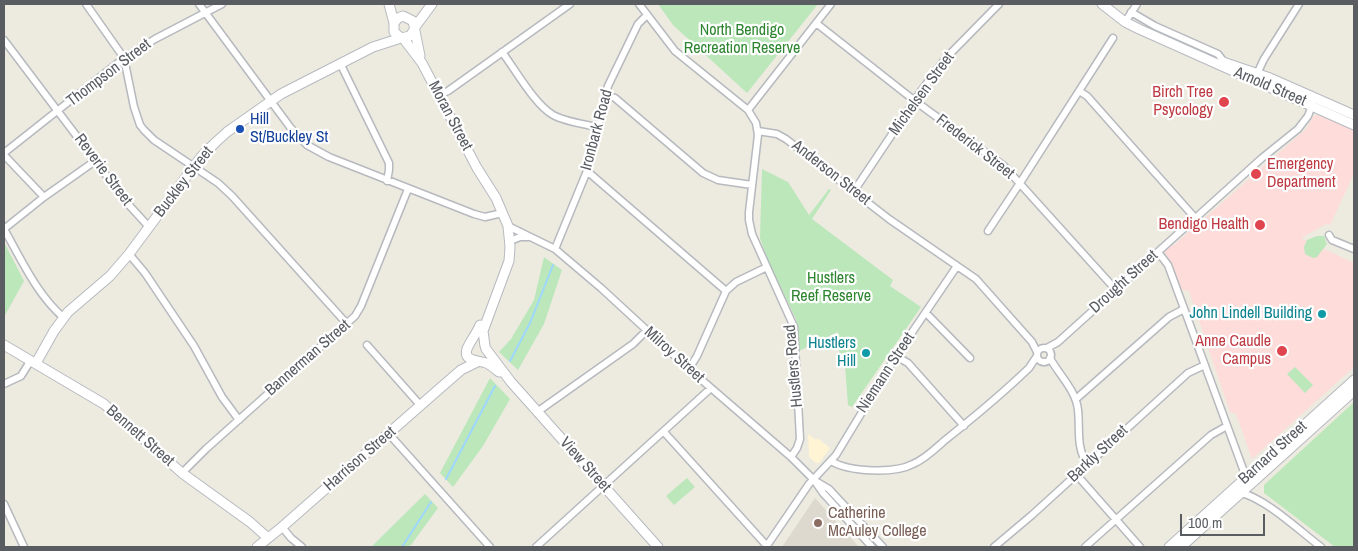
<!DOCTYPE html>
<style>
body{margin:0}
#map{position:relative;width:1358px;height:551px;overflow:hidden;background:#edeae0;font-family:"Archivo Narrow",sans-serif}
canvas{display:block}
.frame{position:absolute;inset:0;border:5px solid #595d62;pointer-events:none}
.scale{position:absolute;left:1180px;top:514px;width:85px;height:22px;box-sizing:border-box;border:2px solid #595d62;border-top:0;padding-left:6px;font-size:15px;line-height:18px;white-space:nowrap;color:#595d62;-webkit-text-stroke:4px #fff;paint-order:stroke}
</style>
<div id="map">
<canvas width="1358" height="551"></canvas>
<div class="frame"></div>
<div class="scale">100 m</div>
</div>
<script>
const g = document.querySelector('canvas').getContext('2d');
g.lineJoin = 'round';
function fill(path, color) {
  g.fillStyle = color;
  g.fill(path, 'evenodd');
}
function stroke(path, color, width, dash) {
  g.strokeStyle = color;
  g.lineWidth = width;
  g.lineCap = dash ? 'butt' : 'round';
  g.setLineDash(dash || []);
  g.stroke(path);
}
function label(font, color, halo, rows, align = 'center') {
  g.font = font + ' "Archivo Narrow",sans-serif';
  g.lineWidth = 4.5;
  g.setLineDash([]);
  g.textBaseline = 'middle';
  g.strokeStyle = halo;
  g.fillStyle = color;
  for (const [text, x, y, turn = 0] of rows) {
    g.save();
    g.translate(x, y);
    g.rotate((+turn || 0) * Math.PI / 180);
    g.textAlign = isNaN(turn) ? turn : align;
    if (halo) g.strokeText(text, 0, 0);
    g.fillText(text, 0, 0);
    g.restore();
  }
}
fill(new Path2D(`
 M808,434L816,440L817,438L830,448L819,463H816L809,457Z`), '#fff4d3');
fill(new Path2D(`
 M815,498L859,547H782Z`), '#ddd9cf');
fill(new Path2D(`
 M1321,114L1354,125V174L1330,225L1326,224L1301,238L1354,263V367L1252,459L1236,414L1230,412L1189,291L1181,289L1170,261L1165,254V250L1171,245H1174L1307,128L1313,116Z`), '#fddcda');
fill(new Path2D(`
 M658,4H818L747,93L673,25Z
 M762,169L788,182L809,215L829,189L831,190L812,219L893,280L890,286L921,307L852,407L848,405L845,365L840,364L838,332L799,351L798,330L796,319L768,261L760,238Z
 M1317,236H1324L1327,244L1317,257L1313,258L1305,254L1304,247L1307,240Z
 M4,242L24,281L4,317Z
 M544,257L562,270L544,324L518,370L499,352L511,339L534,300Z
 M1295,367L1313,385L1305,393L1287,374Z
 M490,378L510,399L483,446L453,487L440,473Z
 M1354,402V547H1335L1264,493V485Z
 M687,478L695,487L674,505L666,496Z
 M425,494L438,508L411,545L406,547H371Z`), '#bbe7ba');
stroke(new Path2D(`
 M510,361L530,323L553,265
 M446,479L495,386
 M402,547L431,502`), '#9ed7ff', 2);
const street = new Path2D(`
 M86,4L124,58L134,107L140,125L144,130L154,140L218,183L232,196L347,324
 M199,4L290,127L307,145L329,157L474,214L485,217L498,214
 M639,4L675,51L748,110L756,123L758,135L749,212V220L752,234L794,327L800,439L797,448L791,457
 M1131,12L1155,26L1218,54L1224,62
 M1125,22L1137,4
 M816,23L915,101L1004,166L1116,290
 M4,40L128,204L149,227
 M502,52C515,69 535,105 553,115C566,122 583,124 598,127
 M340,63L389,163V170L387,181
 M1256,76L1264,59L1299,4
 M1079,91L1087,96L1196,219
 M439,95L448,91L570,4
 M606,95L615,98L703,173L718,180L752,185
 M748,110L831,4
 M758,131L777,134L786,139L889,219L976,279L1032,342L1037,352
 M4,153L124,58L155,39L222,4
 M4,155L44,197
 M587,171L726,291
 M854,191L921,91L945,59L999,4
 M508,226L555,249L601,288L689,369L791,457L814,480L823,493L872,547
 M4,229L44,197L95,161
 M4,229C21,259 37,295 64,318
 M988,231L1020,183L1113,38
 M1329,235L1332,240L1354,249
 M510,241L520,237H528
 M555,249L587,171L608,86L638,24L647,15
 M1158,252L1168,265L1243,469L1245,478
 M129,254L145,273L194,346L222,397L239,420
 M926,313L970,358
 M367,345L421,406
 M1037 355a7 7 0 1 1 14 0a7 7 0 1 1-14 0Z
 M1047,348L1058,342L1262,158L1298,129L1308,116L1313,103
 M896,356L908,363L964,426
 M1050,358C1059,375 1076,390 1078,410C1080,427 1076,449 1087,463
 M689,369L697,356L726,291L736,282L767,267
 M4,384L21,376L31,360
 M1076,399L1169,317L1184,309
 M537,412L633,344L646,331
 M664,432L767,546
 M389,434L490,547
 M831,461C849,472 894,474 913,464C925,459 935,449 944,441C973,418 1002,394 1029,368L1037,356
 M182,473L206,449L355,316L361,306L408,189
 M1076,474L1140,547
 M814,480L829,489L883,547
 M1241,493C1265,498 1301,532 1321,547
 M4,504L24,547
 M282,527L291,538L302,547
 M536,547L711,388
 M766,547L809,484L836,455L896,356L957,266
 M994,547L1032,515L1188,373L1205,365
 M1085,547L1211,435L1227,426`);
const secondary = new Path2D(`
 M389,4L394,23
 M1102,4L1125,22L1139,29L1354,125
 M415,27L432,4
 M414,30L410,36L401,38L394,32V23L398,18L403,16L413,21L420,56
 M403,38L422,63L477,168L496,198L508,226L510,247L509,261L483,331L485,346
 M1223,62L1270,78L1354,115
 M480,325C477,333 469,343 467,349C463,362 479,360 486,363C491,365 495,369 499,372
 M4,345L104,404L182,473L250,522L268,538
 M486,349L511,382L658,547
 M36,363L54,331L68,312L110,276L129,254L201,157L216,142L227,132L281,94L373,47L401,38
 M257,547L282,527L438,390L461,370L477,362
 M1169,547L1354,380
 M1181,547L1354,391`);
stroke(street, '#b6b9be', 9);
stroke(secondary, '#b6bac0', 11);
stroke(street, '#fff', 6);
stroke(secondary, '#fff', 9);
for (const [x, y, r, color] of [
 [1224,102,6,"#e0444e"],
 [240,129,5,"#1a4fb4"],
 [1256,174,6,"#e0444e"],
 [1260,225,6,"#e0444e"],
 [1322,314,5,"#0f9aa8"],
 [1282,351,6,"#e0444e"],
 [866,353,5,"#0f9aa8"],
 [818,523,5,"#8d6e63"]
]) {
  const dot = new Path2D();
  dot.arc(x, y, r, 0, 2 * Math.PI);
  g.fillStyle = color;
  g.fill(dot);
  stroke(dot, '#fff', 2);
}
label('16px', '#2e8530', '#fff', [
 ["North Bendigo",742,31],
 ["Recreation Reserve",742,49],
 ["Hustlers",831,279],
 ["Reef Reserve",831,297]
]);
label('16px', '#595d62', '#fff', [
 ["Thompson Street",109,73,-37],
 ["Arnold Street",1270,87,23],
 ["Michelsen Street",922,94,-54],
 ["Moran Street",450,116,62],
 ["Ironbark Road",597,130,-75],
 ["Frederick Street",975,147,38],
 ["Reverie Street",103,170,53],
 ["Anderson Street",831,173,38],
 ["Buckley Street",184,182,-52],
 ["Drought Street",1124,282,-42],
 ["Milroy Street",674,355,42],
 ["Bannerman Street",308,358,-41],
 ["Hustlers Road",794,366,-95],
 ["Niemann Street",886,373,-57],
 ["Bennett Street",140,436,41],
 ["Barnard Street",1273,453,-42],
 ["Barkly Street",1098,454,-43],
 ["Harrison Street",360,459,-41],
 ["View Street",585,465,48]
]);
label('16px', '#be3a42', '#fff', [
 ["Birch Tree",1213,93],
 ["Psycology",1213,111],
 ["Emergency",1267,165,"left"],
 ["Department",1267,183,"left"],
 ["Bendigo Health",1249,225],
 ["Anne Caudle",1271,342],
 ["Campus",1271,360]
], 'right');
label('16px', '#164399', '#fff', [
 ["Hill",250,120],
 ["St/Buckley St",250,138]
], 'left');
label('16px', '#0d838f', '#fff', [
 ["John Lindell Building",1312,314],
 ["Hustlers",856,344],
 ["Hill",856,362]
], 'right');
label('16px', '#785e54', '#fff', [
 ["Catherine",828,514],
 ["McAuley College",828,532]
], 'left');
</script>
